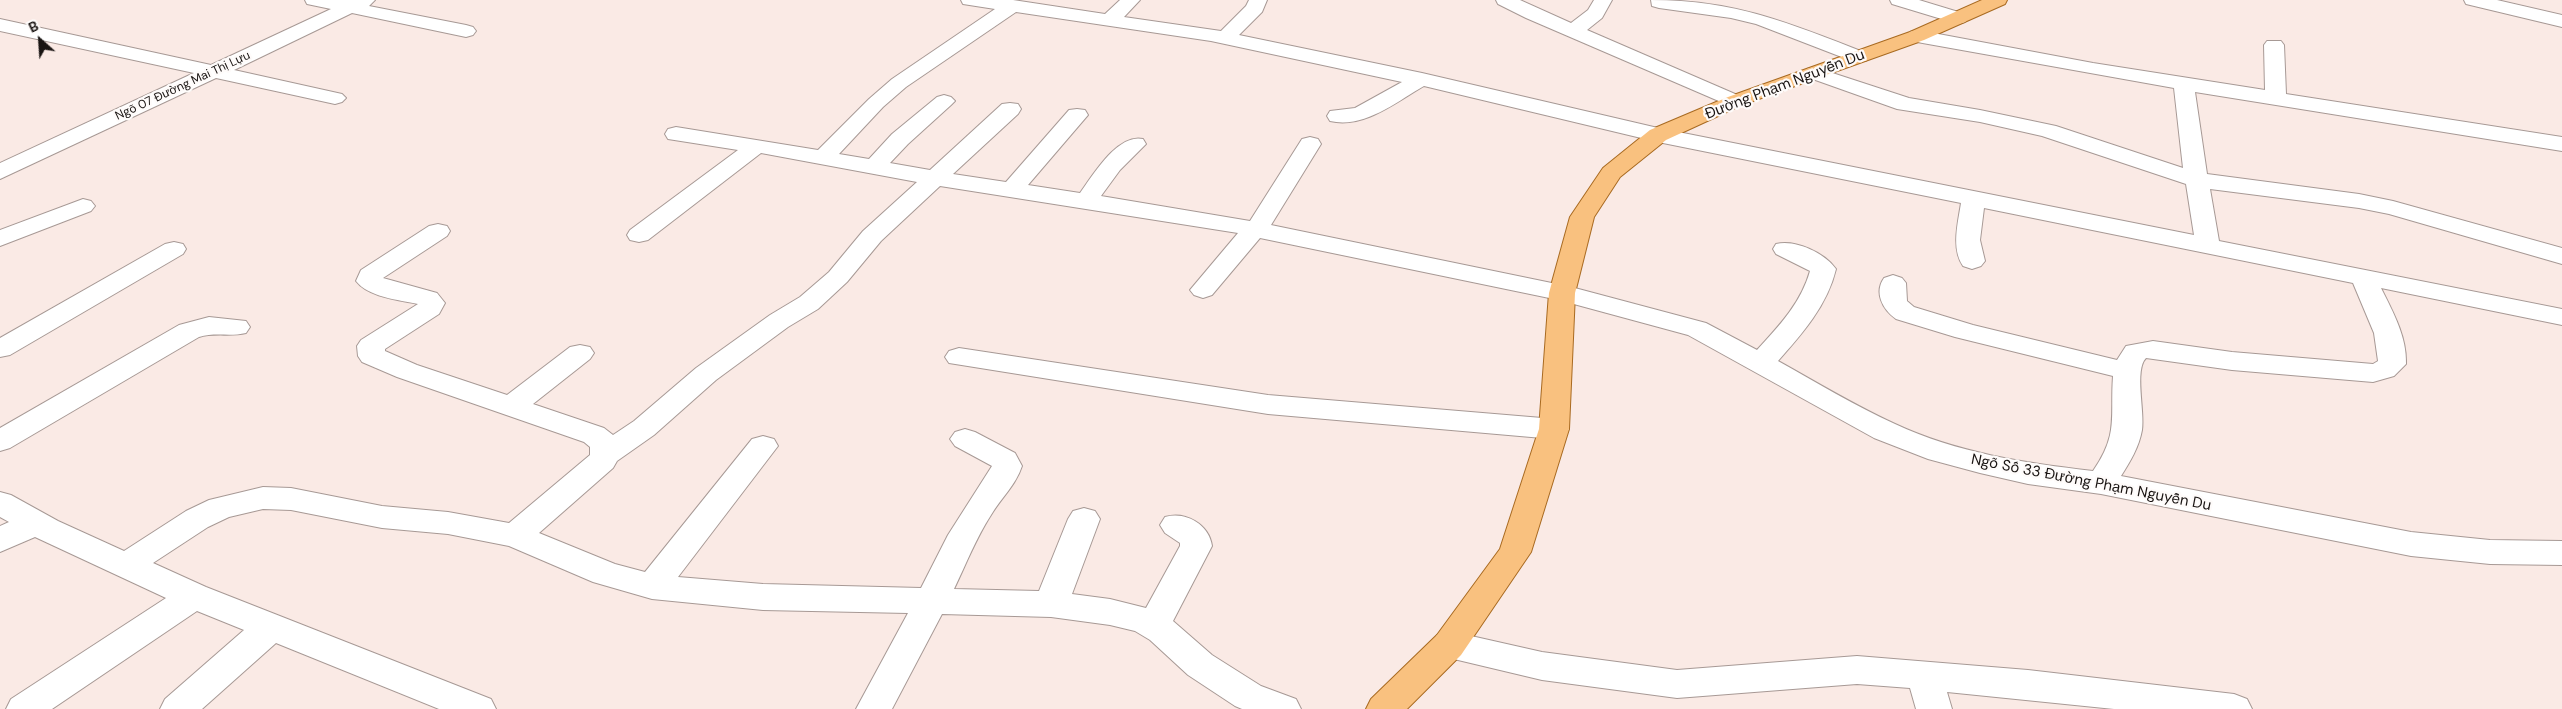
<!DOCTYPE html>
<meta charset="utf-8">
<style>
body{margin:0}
#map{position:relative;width:2562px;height:709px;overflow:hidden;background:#faeae5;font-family:"DM Sans",sans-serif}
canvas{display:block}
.north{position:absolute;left:15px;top:15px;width:50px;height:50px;-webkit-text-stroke:4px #fefbfa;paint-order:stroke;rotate:334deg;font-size:14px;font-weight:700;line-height:20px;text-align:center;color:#191412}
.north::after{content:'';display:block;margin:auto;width:18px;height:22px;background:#191412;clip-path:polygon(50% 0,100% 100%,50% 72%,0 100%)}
</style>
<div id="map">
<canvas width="2562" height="709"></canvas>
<div class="north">B</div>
</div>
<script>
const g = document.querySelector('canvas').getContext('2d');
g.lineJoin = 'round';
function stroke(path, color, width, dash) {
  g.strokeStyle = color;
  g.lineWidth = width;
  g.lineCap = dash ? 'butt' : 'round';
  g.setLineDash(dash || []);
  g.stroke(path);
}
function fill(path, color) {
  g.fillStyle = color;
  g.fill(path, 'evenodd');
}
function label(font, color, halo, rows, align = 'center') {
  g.font = font + ' "DM Sans",sans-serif';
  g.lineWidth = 4.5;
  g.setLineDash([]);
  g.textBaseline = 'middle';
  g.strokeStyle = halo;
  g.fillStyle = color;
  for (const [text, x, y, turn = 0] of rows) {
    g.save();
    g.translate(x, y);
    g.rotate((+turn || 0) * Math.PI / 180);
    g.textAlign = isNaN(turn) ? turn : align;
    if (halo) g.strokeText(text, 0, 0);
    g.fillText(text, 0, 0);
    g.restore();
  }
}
const minor = new Path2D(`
 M305,0H375L369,6L466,25L473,27L476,31L473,35L466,37L352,13L234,70L342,94L346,98L342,102L335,104L216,78L0,179V163L194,73L0,31V19L211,65L331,9L307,4Z
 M961,0H1013L1105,14L1120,0H1140L1124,17L1221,31L1246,6L1249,0H1267L1262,12L1239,35L1422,73L1658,128L2194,235L2186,184L2042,136L1980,122L1897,109L1807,77L1804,73L1807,69L1814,67L1909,98L1980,110L2056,126L2183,168L2174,88L1917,42L1910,40L1907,36L1910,32L1917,30L2093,63L2265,90L2264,45L2267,41H2281L2284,45L2286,94L2562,137V151L2195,92L2207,174L2359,194L2393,201L2562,248V264L2389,214L2359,208L2210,189L2219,241L2562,309V325L2381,288C2393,312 2407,337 2406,364L2394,376L2373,382L2232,370L2146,358C2134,370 2145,412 2142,430C2139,447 2130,462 2121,476L2411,532L2490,540L2562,541V565L2490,564L2411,556L2101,494L2028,484L1980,473L1928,459L1874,438L1688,335L1559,300L1260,238L1212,295L1203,298L1194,295L1190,290L1238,233L940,186L881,241L847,282L818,309L788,327L716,380L654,435L617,461L613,468L539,533L615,564L645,572L752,439L763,436L774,439L778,446L678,577L763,584L921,588L948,535L992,466L955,446L950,439L955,432L965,429L975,432L1015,453L1022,466C1016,485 1001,498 991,515C976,538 966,564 954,589L1039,591L1068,519L1073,511L1084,508L1095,511L1100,519L1072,594L1110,599L1146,608L1180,546V543L1165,533L1160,525L1165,517C1185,511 1209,524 1212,546L1173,621L1212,655L1261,686L1296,699L1301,709H1242L1235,706L1188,675L1150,640L1135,631L1110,625L1051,617L942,614L892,709H856L908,613L763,610L652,599L593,582L509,546L448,534L382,528L291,510L263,509L229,517L208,527L153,563L206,587L491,699L496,709H439L276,643L202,709H160L165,699L244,630L197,611L52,709H6L11,699L166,598L35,537L0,552V526L9,522L0,517V492L11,495L58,521L124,551L186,511L209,500L263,487L291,488L382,506L448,512L509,523L590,455V447L584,442L397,377L362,362L358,356L357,346L361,340L418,304C399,300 368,297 356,281L361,270L429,226L438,224L447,226L450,231L447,236L383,278L437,293L445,303L439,314L385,349V351L417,365L507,395L570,347L580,345L590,347L594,353L590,359L533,404L604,428L613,435L634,421L696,368L770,315L800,297L829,272L863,231L917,182L761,153L648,240L639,242L630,240L627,235L630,230L738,150L668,139L665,134L668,129L676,127L818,150L869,99L892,79L995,9L963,4ZM1016,12L1211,41L1402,82L1355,108L1330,111L1327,116L1330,121C1364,129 1396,102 1424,86L1658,142L1961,203C1958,223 1951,248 1963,266L1972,269L1981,266L1985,261L1980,240L1984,208L2353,283L2374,333L2378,361L2373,364L2232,352L2153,341L2126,346L2117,360L1973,325L1914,307L1907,301L1906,283L1902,278L1893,275L1884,278C1874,292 1882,309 1896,319L1955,337L2113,376C2110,417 2119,434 2093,471C2025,463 1957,453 1895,424C1855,406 1816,382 1778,361C1802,334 1827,306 1836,269C1825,253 1795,239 1776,244L1773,249L1776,254L1810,271C1801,303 1779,326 1757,350L1706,323L1571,287L1271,225L1321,144L1318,139L1310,137L1302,139L1250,221L1101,196L1120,170L1146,144L1143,139C1118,133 1093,175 1080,193L1028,185L1088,115L1085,110L1077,109L1069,110L1006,182L953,174L1018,114L1021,109L1018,104L1010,103L1002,104L930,170L890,163L908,144L951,105L955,101L951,97L944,95L937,97L892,134L869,159L839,154L883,107L906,87Z
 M1496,0H1520L1571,23L1588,10L1594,0H1612L1602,18L1587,30L1742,97L1746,101L1742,105L1735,107L1728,105L1526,18L1498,4Z
 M1651,0C1735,0 1789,23 1866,53L1869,57L1866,61H1852L1756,24L1731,18L1659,8L1652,6Z
 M1890,0H1919L1965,14L1968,18L1965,22L1958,24L1892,4Z
 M2464,0H2497L2562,15V27L2466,4Z
 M83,199L91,201L95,206L91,211L0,246V230Z
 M174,242L183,244L186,249L183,254L10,355L0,357V338L165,244Z
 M209,317L246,321L250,327L246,333C230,337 215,332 199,337L10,448L0,451V428L179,325Z
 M959,348L1268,395L1554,419L1564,422L1569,429L1564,436L1554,439L1268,414L949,363L945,357L949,351Z
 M1449,631L1542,652L1677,670L1857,656L2028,670L2234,694L2247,699L2252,709H2114L1947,692L1952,709H1916L1910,688L1857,684L1677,698L1542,680L1437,655L1432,645L1437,635Z`);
const major = new Path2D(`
 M1982,0H2007L2005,4L1924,40L1742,105L1666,140L1620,177L1594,217L1575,293L1569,429L1531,552L1461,655L1407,709H1366L1371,699L1437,635L1500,549L1539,429L1549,293L1570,217L1603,168L1650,130L1728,97L1910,32Z`);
stroke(minor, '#a79995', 2);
stroke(major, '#a86a21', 2);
fill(minor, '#fff');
fill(major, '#f9c17f');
label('12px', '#191412', '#fefbfa', [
 ["Ngõ 07 Đường Mai Thị Lựu",183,86,-25]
]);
label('15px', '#191412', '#fefbfa', [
 ["Đường Phạm Nguyễn Du",1785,85,-21],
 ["Ngõ Số 33 Đường Phạm Nguyễn Du",2091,483,11]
]);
</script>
